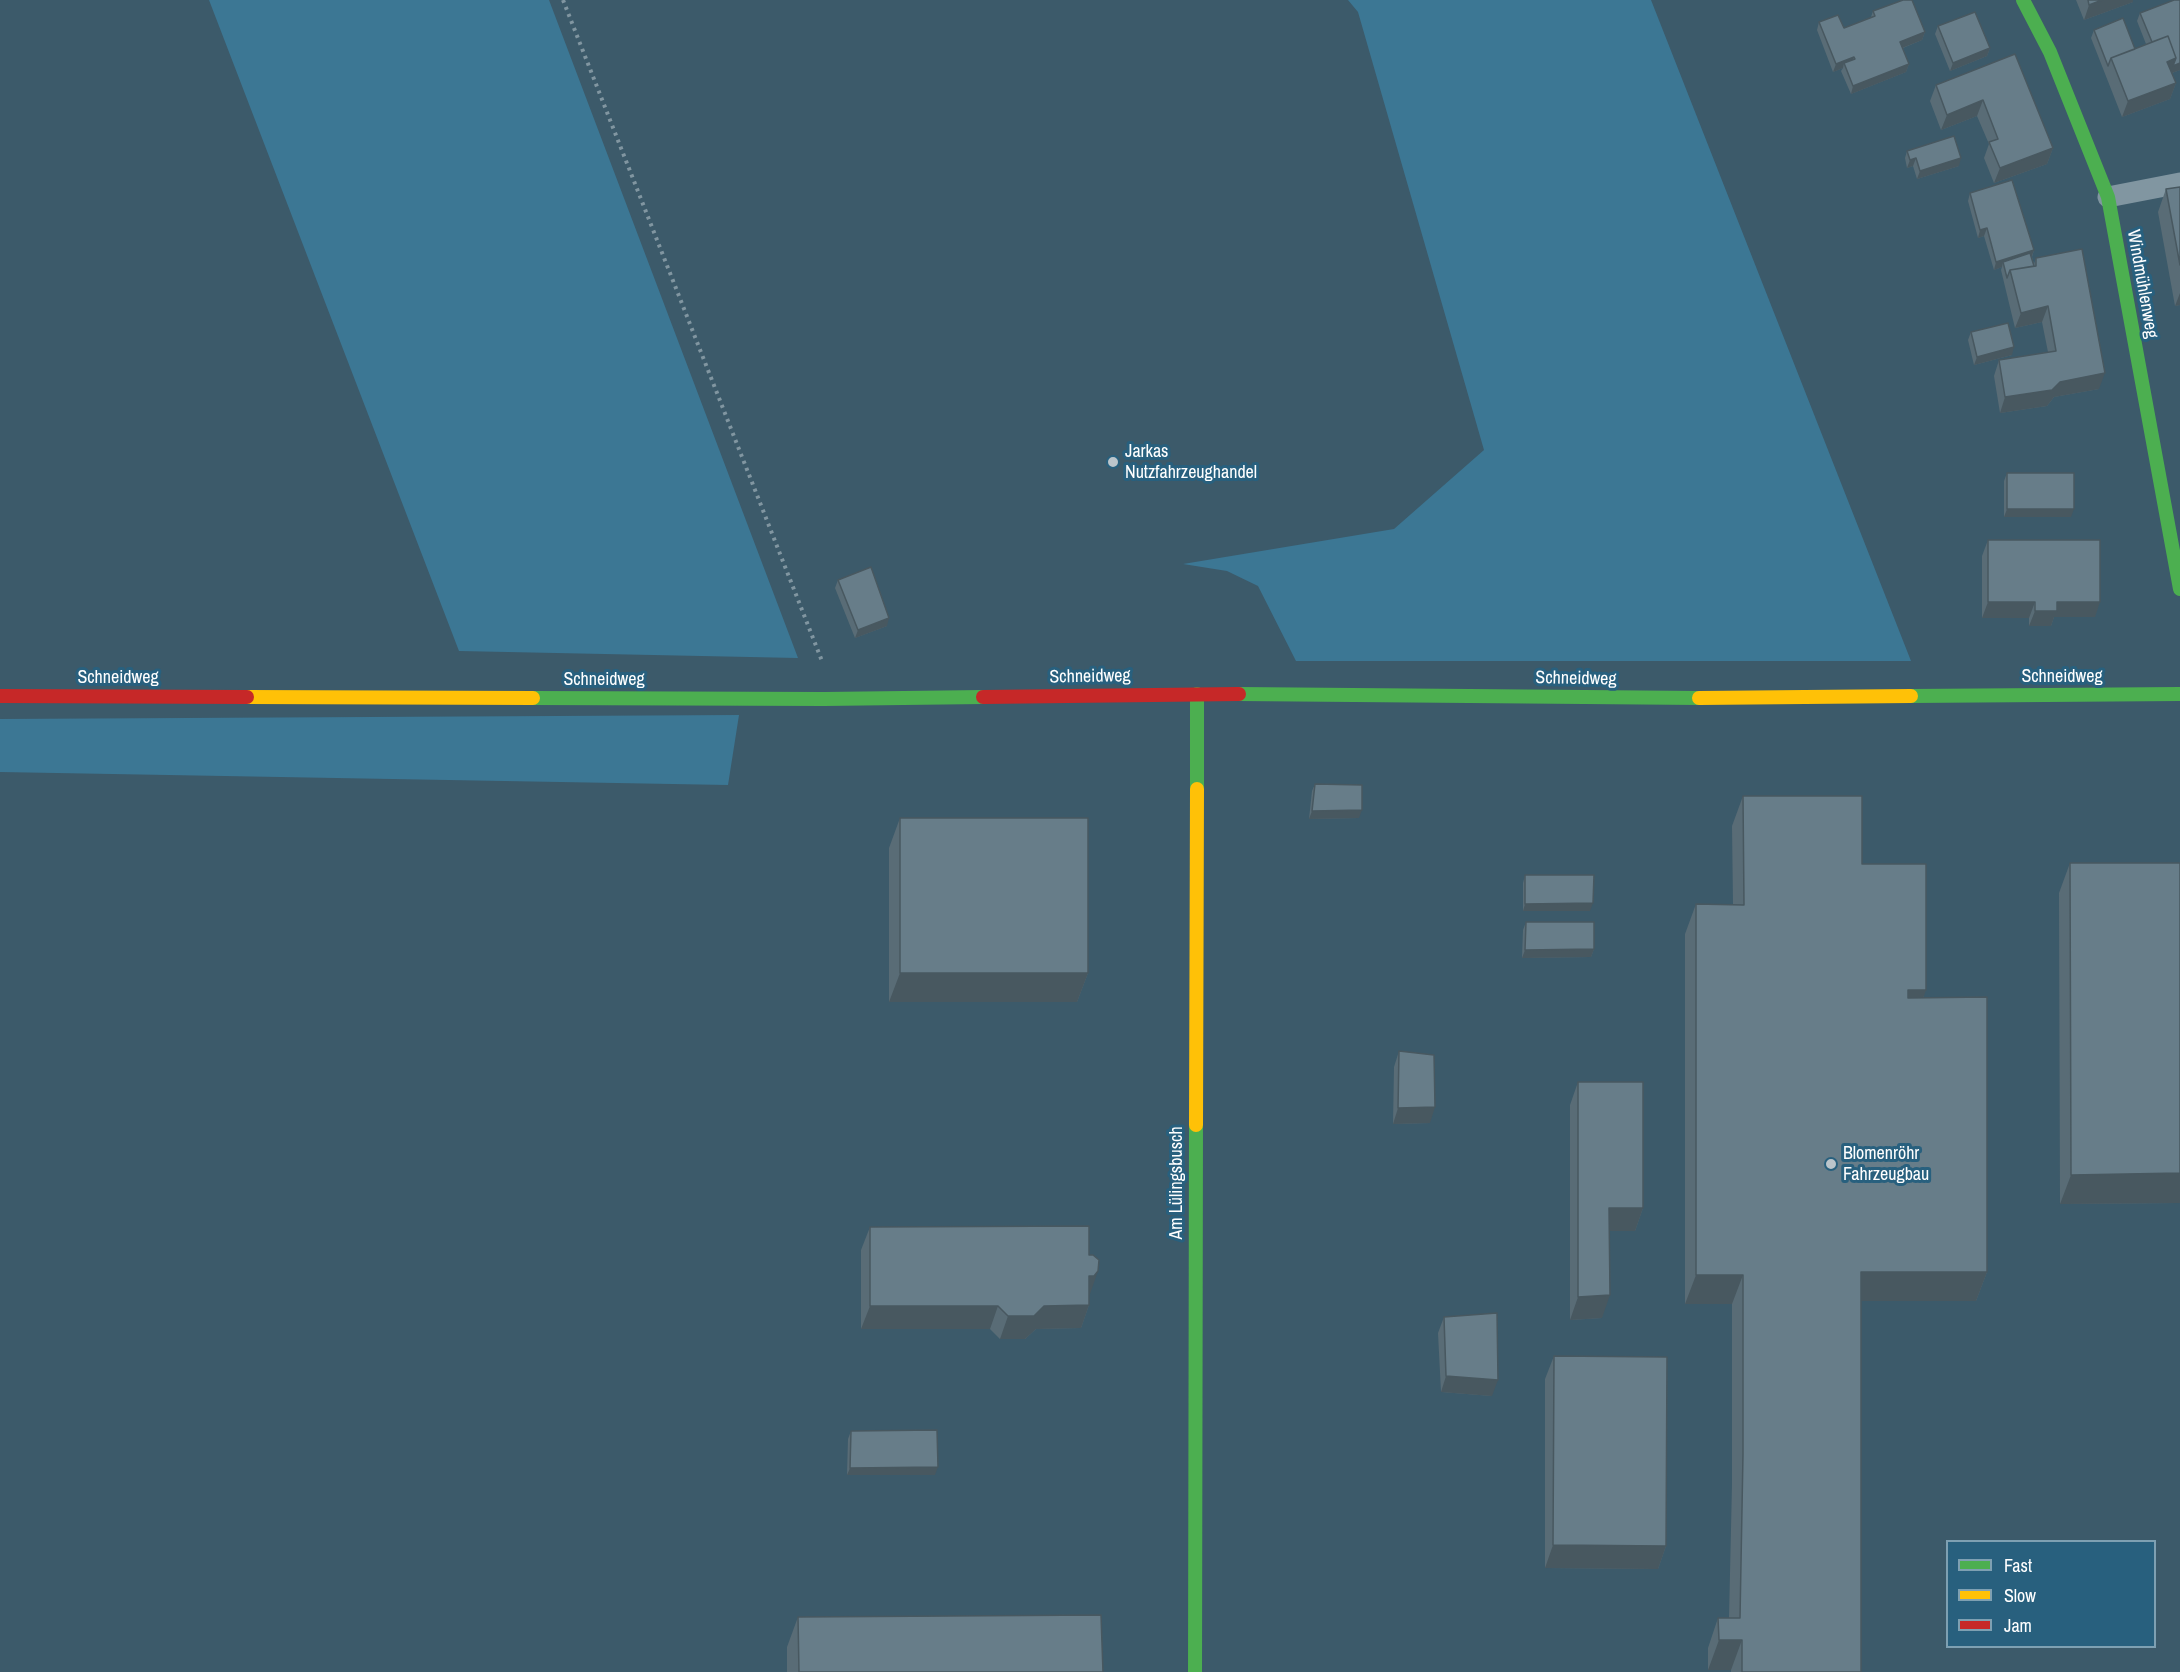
<!DOCTYPE html>
<meta charset="utf-8">
<style>
body{margin:0}
#map{position:relative;width:2180px;height:1672px;overflow:hidden;background:#3c5a6a;font-family:"Archivo Narrow",sans-serif}
canvas{display:block}
.legend{position:absolute;left:1946px;top:1540px;width:210px;height:108px;box-sizing:border-box;background:#28607e;border:2px solid #7ea0b2;margin:0;padding:8px 10px;list-style:none;font-size:18px;color:#fff}
.legend li{display:flex;align-items:center;gap:12px;height:30px}
.legend b{width:30px;border:2px solid #7ea0b2}
</style>
<div id="map">
<canvas width="2180" height="1672"></canvas>
<ul class="legend">
<li><b style="height:8px;background:#4caf50"></b>Fast</li>
<li><b style="height:8px;background:#ffc107"></b>Slow</li>
<li><b style="height:8px;background:#c62828"></b>Jam</li>
</ul>
</div>
<script>
const g = document.querySelector('canvas').getContext('2d');
g.lineJoin = 'round';
function fill(path, color) {
  g.fillStyle = color;
  g.fill(path, 'evenodd');
}
function stroke(path, color, width, dash) {
  g.strokeStyle = color;
  g.lineWidth = width;
  g.lineCap = dash ? 'butt' : 'round';
  g.setLineDash(dash || []);
  g.stroke(path);
}
function label(font, color, halo, rows, align = 'center') {
  g.font = font + ' "Archivo Narrow",sans-serif';
  g.lineWidth = 6;
  g.setLineDash([]);
  g.textBaseline = 'middle';
  g.strokeStyle = halo;
  g.fillStyle = color;
  for (const [text, x, y, turn = 0] of rows) {
    g.save();
    g.translate(x, y);
    g.rotate((+turn || 0) * Math.PI / 180);
    g.textAlign = isNaN(turn) ? turn : align;
    if (halo) g.strokeText(text, 0, 0);
    g.fillText(text, 0, 0);
    g.restore();
  }
}
fill(new Path2D(`
 M209,0H549L798,658L459,651Z
 M1348,0H1651L1911,661H1296L1258,586L1227,571L1183,564L1394,529L1484,450L1358,12Z
 M739,715L728,785L0,772V719Z`), '#3c7794');
stroke(new Path2D(`
 M563,0L822,661`), '#8196a1', 4, [3, 4.5]);
stroke(new Path2D(`
 M2108,197L2180,183`), '#8196a1', 21);
stroke(new Path2D(`
 M2023,0L2050,52L2108,197L2180,589
 M1239,694L1699,698
 M1911,696L2180,694
 M533,698L824,699L983,697
 M1197,789V694
 M1195,1672L1196,1125`), '#4caf50', 14);
stroke(new Path2D(`
 M247,697L533,698
 M1699,698L1911,696
 M1196,1125L1197,789`), '#ffc107', 14);
stroke(new Path2D(`
 M0,696L247,697
 M983,697L1239,694`), '#c62828', 14);
fill(new Path2D(`
 M2076,0H2133V2L2084,20Z
 M2180,0V70L2172,73L2176,83L2170,99L2122,117L2091,38L2094,30L2135,49L2146,44L2137,21L2140,13Z
 M1873,11L1925,32L1922,40L1903,48L1909,64L1906,72L1851,94L1841,71L1843,68L1833,72L1817,30L1819,22L1844,28L1871,17Z
 M1938,26L1990,48L1987,56L1950,71L1935,34Z
 M2015,54L2053,148L2047,164L1994,183L1984,158L1989,144L1977,116L1941,130L1930,101L1936,85Z
 M1907,151L1959,166L1917,179L1913,166L1907,168L1905,158Z
 M2180,187V306V305L2175,306L2158,212L2166,189Z
 M1970,193L2034,250L2032,257L2034,264L2036,258L2099,389L2054,397L2047,406L2000,413L1994,376L1999,360L2048,352L2042,322L2015,328L2001,270L2002,267L1994,270L1984,236L1978,238L1968,201Z
 M1971,332L2012,355L1974,365L1968,340Z
 M2007,473L2071,517H2004V481Z
 M1988,540L2095,617H2054L2051,626H2029V618H1982V556Z
 M838,580L887,626L855,638L835,588Z
 M1315,784L1359,818L1309,819L1312,791Z
 M1743,796L1862,864L1924,997L1987,1272L1976,1301H1861V1672H1731V1670H1708V1648L1718,1618H1729L1732,1484V1304H1685V934L1696,904H1733L1732,826Z
 M900,818L1088,973L1077,1002H889V848Z
 M2070,863L2180,1203L2060,1204L2059,893Z
 M1525,875L1590,911H1523V883Z
 M1526,922L1594,949L1591,957L1522,958L1523,930Z
 M1399,1051L1430,1123L1393,1124L1394,1067Z
 M1578,1082L1643,1208L1635,1231H1609L1602,1318L1570,1320V1105Z
 M870,1227L1089,1255L1090,1294L1089,1295V1305L1081,1328L1036,1329L1025,1339H1000L990,1329H861V1250Z
 M1444,1317L1492,1396L1441,1392L1438,1333Z
 M1554,1356L1666,1546L1658,1569L1545,1568V1379Z
 M851,1431L935,1475H847L848,1439Z
 M798,1617L1103,1672H787V1647Z`), '#596c76');
fill(new Path2D(`
 M2102,0H2133V2L2084,20L2089,5Z
 M1925,32L1922,40L1897,50L1900,42Z
 M1990,48L1987,56L1950,71L1953,63Z
 M1854,57L1851,65L1844,63L1843,68L1833,72L1836,64Z
 M2176,58L2180,63V70L2161,77L2167,62Z
 M1909,64L1906,72L1851,94L1853,86Z
 M2176,83L2170,99L2122,117L2128,101Z
 M1983,100L1977,116L1941,130L1947,115Z
 M2053,148L2047,164L1994,183L2000,168Z
 M1916,158L1913,166L1907,168L1910,160Z
 M1961,158L1959,166L1917,179L1920,171Z
 M1987,228L1984,236L1978,238L1980,230Z
 M2034,250L2031,258L2003,262L2002,267L1994,270L1996,262Z
 M2180,293V305L2175,306Z
 M2048,306L2042,322L2015,328L2021,313Z
 M2014,347L2012,355L1974,365L1977,357Z
 M2105,373L2099,389L2054,397L2047,406L2000,413L2005,397L2060,382Z
 M2007,509H2074L2071,517H2004Z
 M1988,602H2035L2029,618H1982Z
 M2057,602H2100L2095,617H2054L2051,626H2029L2035,611Z
 M889,618L887,626L855,638L858,630Z
 M1362,810L1359,818L1309,819L1312,811Z
 M1593,903L1590,911H1523L1525,904Z
 M1594,949L1591,957L1522,958L1525,950Z
 M900,973H1088L1077,1002H889Z
 M1908,990H1926L1916,1020L1897,1019Z
 M1435,1107L1430,1123L1393,1124L1398,1108Z
 M2180,1173V1203L2060,1204L2071,1175Z
 M1609,1208H1643L1635,1231H1601Z
 M1098,1271L1090,1294L1085,1299L1089,1276Z
 M1861,1272H1987L1976,1301H1851Z
 M1696,1275H1743L1732,1304H1685Z
 M1610,1295L1602,1318L1570,1320L1578,1297Z
 M1089,1305L1081,1328L1036,1329L1025,1339H1000L1008,1316L1044,1306Z
 M870,1306H998L990,1329H861Z
 M1446,1376L1498,1380L1492,1396L1441,1392Z
 M938,1467L935,1475H847L850,1468Z
 M1553,1545L1666,1546L1658,1569L1545,1568Z
 M1719,1640H1742L1731,1670H1708Z`), '#485860');
const building = new Path2D(`
 M1903,0H1912L1925,32L1900,42L1909,64L1853,86L1844,63L1855,59L1854,57L1836,64L1819,22L1838,15L1844,28L1875,16L1873,11Z
 M2088,0H2102L2089,5Z
 M2174,0H2180V63L2173,66L2176,58L2168,36L2152,42L2140,13Z
 M1975,12L1990,48L1953,63L1938,26Z
 M2123,18L2135,49L2111,58L2108,66L2094,30Z
 M2168,36L2176,58L2167,62L2176,83L2128,101L2111,58Z
 M2015,54L2053,148L2000,168L1989,142L1998,139L1983,100L1947,115L1936,85Z
 M1954,136L1961,158L1920,171L1916,158L1910,160L1907,151Z
 M2012,180L2034,250L1996,262L1987,228L1980,230L1970,193Z
 M2180,187V265L2166,189Z
 M2082,249L2105,373L2060,382L2052,390L2005,397L1999,360L2056,351L2048,306L2021,313L2010,270L2036,266V258Z
 M2030,253L2034,266L2010,270L2007,278L2003,262Z
 M2008,323L2014,347L1977,357L1971,332Z
 M2007,473H2074V509H2007Z
 M1988,540H2100V602H2057V611H2035V602H1988Z
 M871,567L889,618L858,630L838,580Z
 M1315,784L1362,785V810L1312,811Z
 M1743,796H1862V864H1926V990H1908V998L1987,997V1272H1861V1672H1742V1640H1719L1718,1618H1740L1743,1454V1275H1696V904L1744,905Z
 M900,818H1088V973H900Z
 M2070,863H2180V1173L2071,1175Z
 M1525,875H1594L1593,903L1525,904Z
 M1526,922H1594V949L1525,950Z
 M1399,1051L1434,1055L1435,1107L1398,1108Z
 M1578,1082H1643V1208H1609L1610,1295L1578,1297Z
 M1089,1226V1255H1093L1099,1260L1098,1271L1094,1276H1089V1305L1044,1306L1034,1316H1008L998,1306H870V1227Z
 M1497,1313L1498,1380L1446,1376L1444,1317Z
 M1554,1356L1667,1357L1666,1546L1553,1545Z
 M937,1430L938,1467L850,1468L851,1431Z
 M1101,1615L1103,1672H799L798,1617Z`);
fill(building, '#677d89');
stroke(building, '#485860', 1.5);
for (const [x, y, r, color] of [
 [1113,462,6,"#bbc5cb"],
 [1831,1164,6,"#bbc5cb"]
]) {
  const dot = new Path2D();
  dot.arc(x, y, r, 0, 2 * Math.PI);
  g.fillStyle = color;
  g.fill(dot);
  stroke(dot, '#28607e', 2);
}
label('18px', '#fff', '#28607e', [
 ["Windmühlenweg",2142,284,80],
 ["Schneidweg",1090,677,-1],
 ["Schneidweg",2062,677],
 ["Schneidweg",118,678],
 ["Schneidweg",1576,679,1],
 ["Schneidweg",604,680],
 ["Am Lülingsbusch",1177,1183,-90]
]);
label('18px', '#fff', '#28607e', [
 ["Jarkas",1125,452],
 ["Nutzfahrzeughandel",1125,473],
 ["Blomenröhr",1843,1154],
 ["Fahrzeugbau",1843,1175]
], 'left');
</script>
